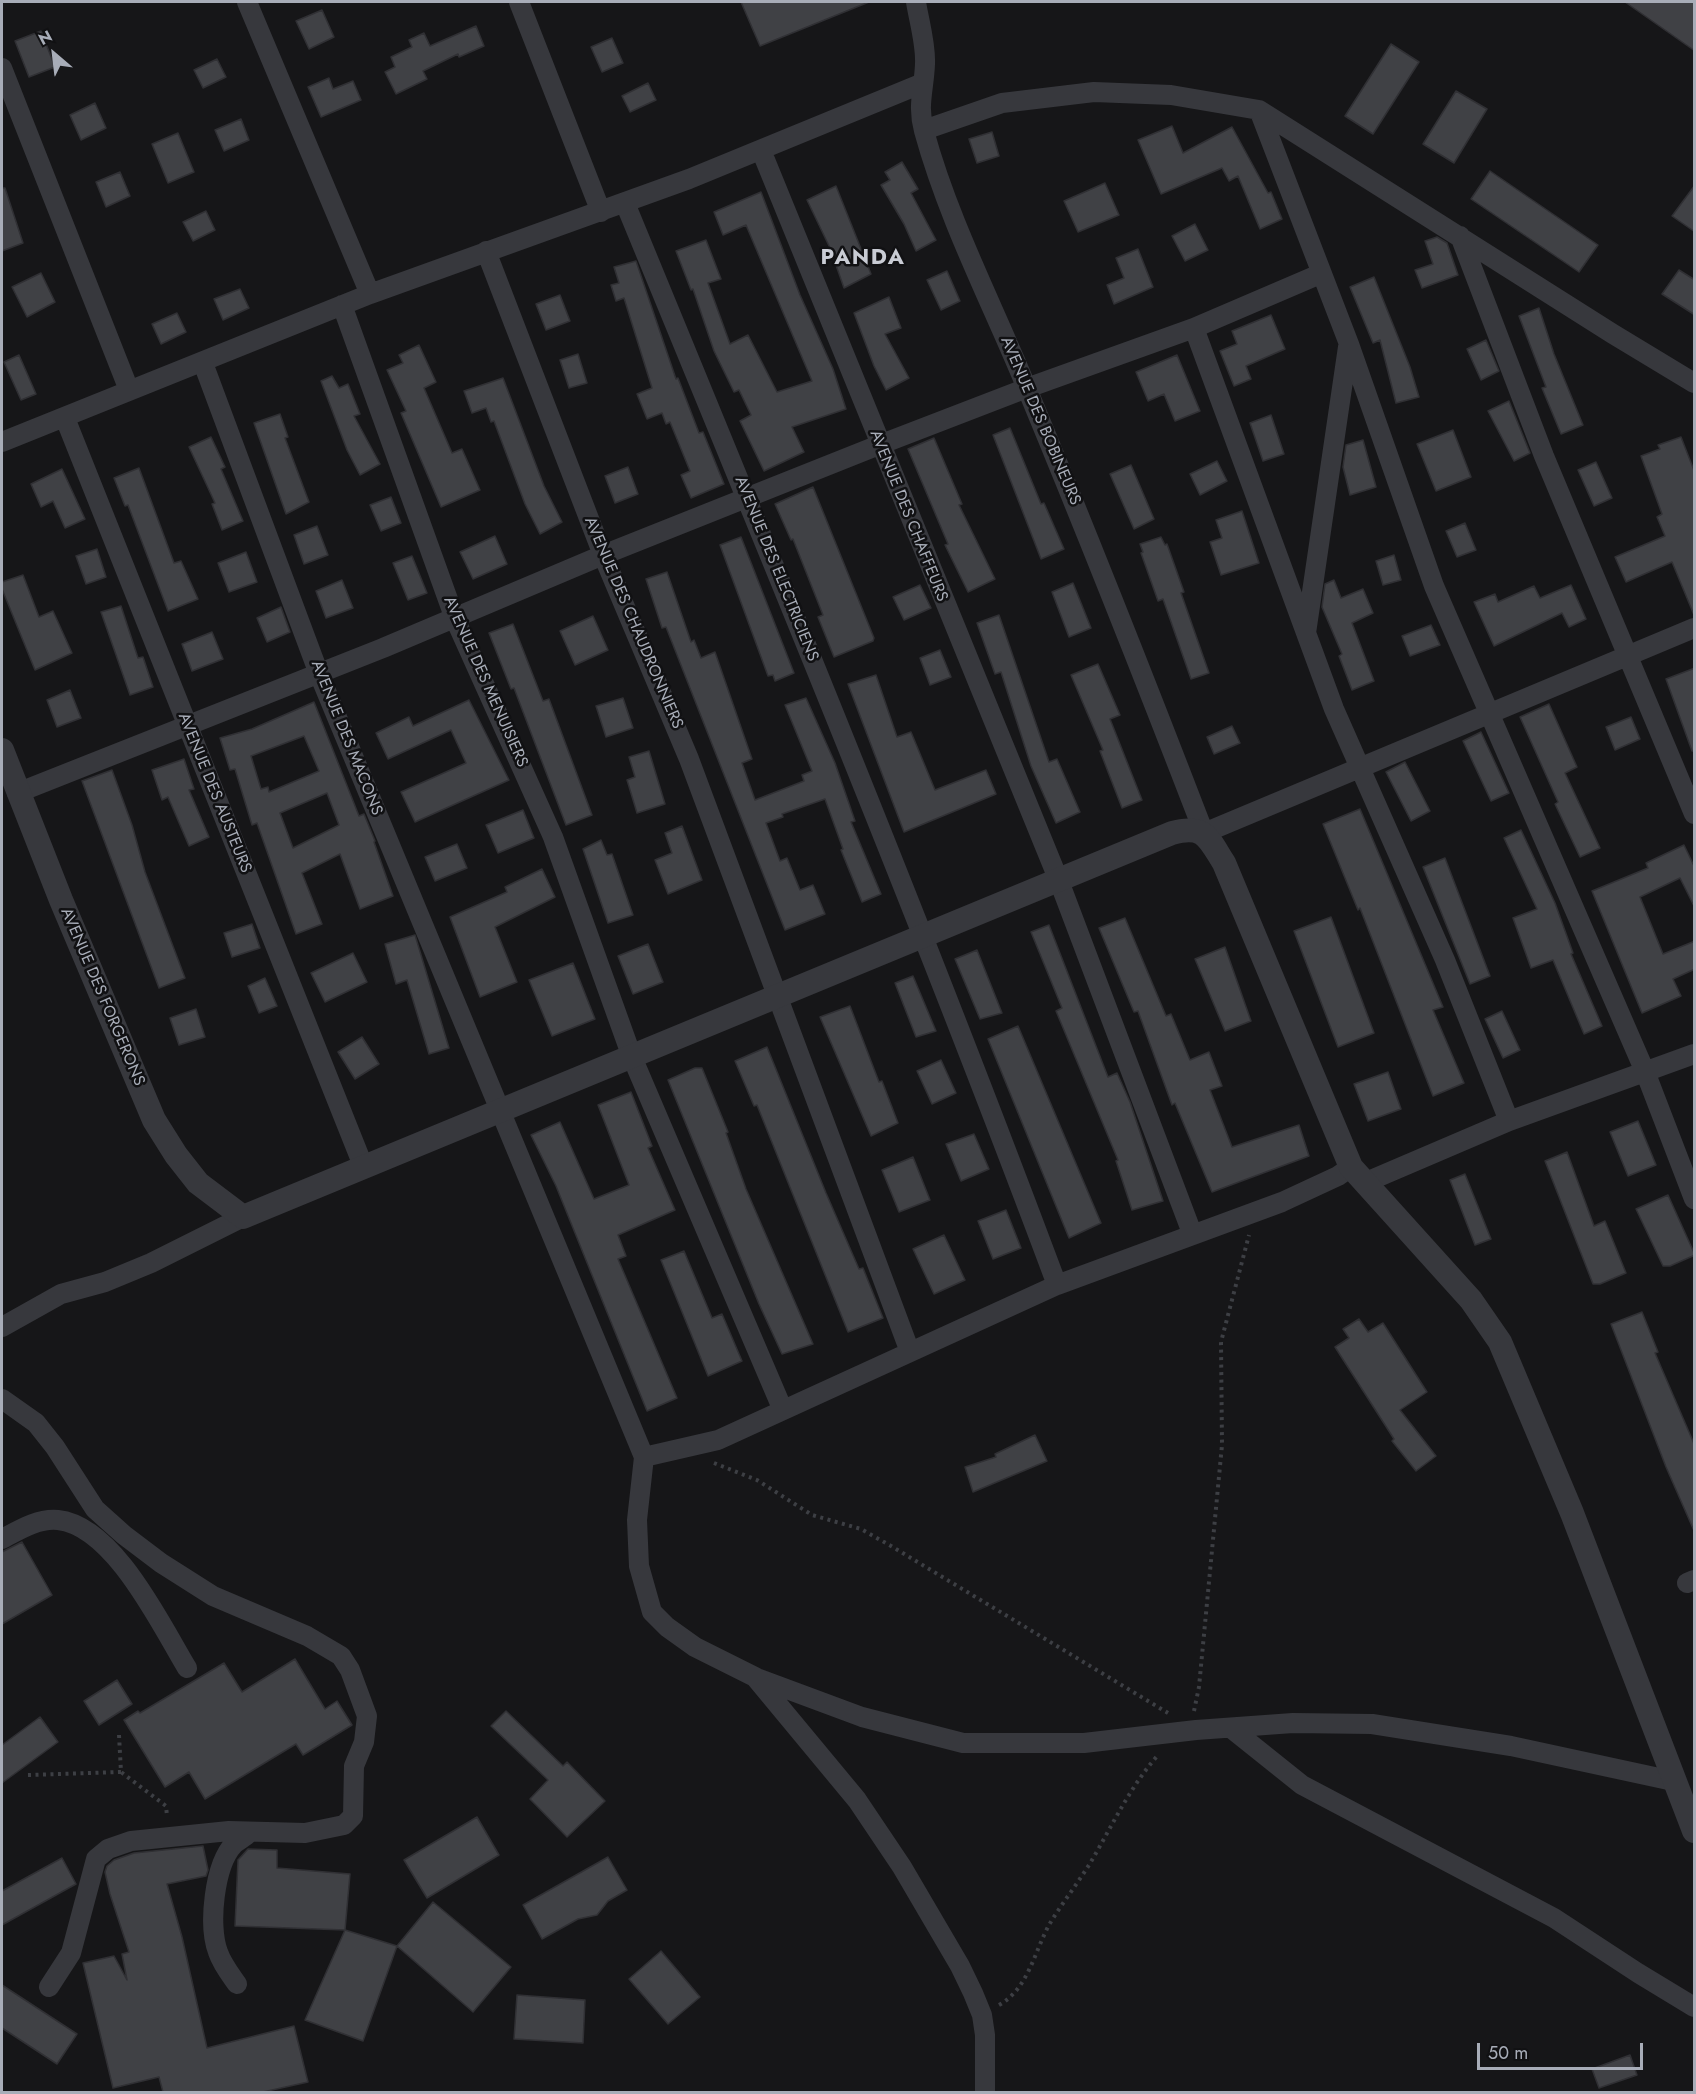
<!DOCTYPE html>
<style>
body{margin:0}
#map{position:relative;width:1696px;height:2094px;overflow:hidden;background:#161618;font-family:Jost,sans-serif}
canvas{display:block}
.frame{position:absolute;inset:0;border:3px solid #a8adb8;pointer-events:none}
.north{position:absolute;left:24px;top:24px;width:60px;height:60px;-webkit-text-stroke:4px #111113;paint-order:stroke;rotate:332deg;font-size:16px;font-weight:700;line-height:24px;text-align:center;color:#a8adb8}
.north::after{content:'';display:block;margin:auto;width:21px;height:27px;background:#a8adb8;clip-path:polygon(50% 0,100% 100%,50% 72%,0 100%)}
.scale{position:absolute;left:1477px;top:2043px;width:166px;height:27px;box-sizing:border-box;border:3px solid #a8adb8;border-top:0;padding-left:8px;font-size:18px;line-height:21px;white-space:nowrap;color:#a8adb8;-webkit-text-stroke:4px #111113;paint-order:stroke}
</style>
<div id="map">
<canvas width="1696" height="2094"></canvas>
<div class="frame"></div>
<div class="north">N</div>
<div class="scale">50 m</div>
</div>
<script>
const g = document.querySelector('canvas').getContext('2d');
g.lineJoin = 'round';
function fill(path, color) {
  g.fillStyle = color;
  g.fill(path, 'evenodd');
}
function stroke(path, color, width, dash) {
  g.strokeStyle = color;
  g.lineWidth = width;
  g.lineCap = dash ? 'butt' : 'round';
  g.setLineDash(dash || []);
  g.stroke(path);
}
function label(font, color, halo, rows, align = 'center') {
  g.font = font + ' Jost,sans-serif';
  g.lineWidth = 5;
  g.setLineDash([]);
  g.textBaseline = 'middle';
  g.strokeStyle = halo;
  g.fillStyle = color;
  for (const [text, x, y, turn = 0] of rows) {
    g.save();
    g.translate(x, y);
    g.rotate((+turn || 0) * Math.PI / 180);
    g.textAlign = isNaN(turn) ? turn : align;
    if (halo) g.strokeText(text, 0, 0);
    g.fillText(text, 0, 0);
    g.restore();
  }
}
const building = new Path2D(`
 M741,2H869L760,46Z
 M1625,2H1695V51Z
 M322,10L334,37L309,49L296,21Z
 M476,26L484,46L459,57L458,54L423,71L427,79L396,94L385,72L395,67L391,57L412,47L409,40L424,33L430,46Z
 M41,31L55,67L29,77L15,41Z
 M612,38L623,63L602,72L591,47Z
 M1391,44L1419,62L1373,134L1345,116Z
 M217,59L226,77L203,88L194,70Z
 M329,78L333,89L353,81L361,100L321,117L308,87Z
 M648,83L656,100L630,112L622,96Z
 M1456,91L1487,109L1454,163L1423,144Z
 M95,103L106,128L81,140L70,115Z
 M241,119L249,140L224,151L215,130Z
 M1172,126L1183,153L1232,127L1268,193L1271,192L1282,219L1260,229L1238,176L1229,181L1222,168L1161,194L1138,140Z
 M992,132L999,156L977,163L969,139Z
 M178,133L194,172L168,183L152,144Z
 M902,162L918,189L911,193L936,240L916,251L904,224L881,185L890,180L885,172Z
 M1490,171L1598,245L1579,272L1471,199Z
 M120,172L130,196L106,207L96,182Z
 M1105,183L1119,215L1078,232L1064,201Z
 M1695,185V232L1672,216Z
 M836,186L871,274L844,288L830,248L807,200Z
 M2,188H5L23,243L2,251Z
 M761,192L800,295L833,369L846,409L792,427L804,452L764,471L740,421L751,415L739,390L734,392L714,351L693,289L691,290L676,251L706,240L721,279L708,283L730,344L748,335L777,392L812,381L746,225L723,235L714,212Z
 M206,211L215,230L193,241L183,222Z
 M1195,224L1208,250L1185,261L1172,236Z
 M1437,237L1447,243L1458,275L1422,288L1415,270L1433,264L1425,241Z
 M1138,249L1153,287L1114,304L1107,285L1124,278L1116,258Z
 M636,261L676,379L678,378L699,433L703,432L724,484L691,498L681,475L690,471L670,422L666,424L662,413L647,419L637,394L652,388L624,298L616,301L611,285L619,283L614,267Z
 M1679,270L1695,280V315L1662,294Z
 M947,271L960,301L941,310L927,280Z
 M41,273L55,302L27,317L12,287Z
 M1374,277L1410,367L1419,397L1396,403L1380,340L1373,343L1350,287Z
 M240,289L249,308L223,320L214,299Z
 M560,295L570,321L546,330L536,304Z
 M889,297L901,328L885,334L909,378L886,390L874,366L854,313Z
 M1539,308L1554,354L1583,425L1561,434L1542,388L1546,387L1519,316Z
 M177,313L186,332L161,344L152,324Z
 M1271,315L1285,349L1246,366L1251,379L1234,386L1220,351L1237,344L1232,331Z
 M1486,340L1499,371L1481,380L1467,349Z
 M419,345L436,382L424,388L452,453L462,449L480,490L441,507L401,413L406,411L387,370L403,363L399,355Z
 M578,354L587,383L569,388L560,360Z
 M19,355L36,394L21,400L4,362Z
 M1177,355L1200,411L1175,421L1164,394L1148,401L1136,372Z
 M332,376L339,388L348,384L360,414L354,416L380,464L360,475L347,450L321,381Z
 M503,378L544,486L562,522L540,534L525,504L494,421L491,422L486,408L472,413L464,391Z
 M1509,401L1530,453L1514,461L1488,411Z
 M280,414L288,437L285,438L309,502L286,514L254,423Z
 M1271,415L1284,454L1263,461L1250,423Z
 M1010,428L1041,504L1044,503L1064,549L1041,559L993,435Z
 M1453,430L1471,477L1436,491L1417,444Z
 M211,437L225,467L221,469L243,521L222,530L212,504L215,503L189,447Z
 M1681,437L1695,473L1694,615L1672,562L1626,582L1615,557L1665,536L1657,517L1662,514L1641,456L1660,449L1658,445Z
 M934,438L962,504L959,505L995,579L968,592L945,545L948,544L908,449Z
 M1363,440L1376,487L1350,495L1343,467L1346,445Z
 M1217,461L1227,481L1200,495L1190,474Z
 M1596,462L1612,498L1594,506L1578,470Z
 M1131,465L1154,519L1134,529L1110,474Z
 M628,467L638,494L615,503L605,476Z
 M139,468L174,563L181,561L198,599L168,611L128,505L125,506L114,478Z
 M62,469L85,519L65,528L53,501L41,507L31,484Z
 M813,487L874,638L873,641L834,657L818,617L823,615L793,539L791,540L775,504Z
 M391,497L401,523L381,531L370,505Z
 M1242,511L1259,563L1221,575L1210,542L1222,538L1216,520Z
 M1465,523L1476,550L1457,557L1446,531Z
 M317,526L328,555L304,564L294,535Z
 M495,536L507,564L473,579L460,552Z
 M741,537L794,673L775,681L773,675L768,676L720,545Z
 M1161,537L1165,545L1167,544L1184,592L1181,593L1209,673L1191,679L1163,599L1158,601L1141,553L1143,552L1140,544Z
 M97,549L106,577L86,584L76,556Z
 M246,552L257,582L229,592L218,563Z
 M1394,555L1401,580L1383,585L1376,561Z
 M412,556L427,593L408,600L393,563Z
 M667,572L691,642L694,640L701,658L715,652L752,759L742,763L755,800L804,781L802,775L812,771L785,705L806,698L835,763L855,821L851,822L881,894L862,902L841,850L843,849L825,799L782,814L783,817L766,823L780,861L787,858L800,890L813,885L825,914L785,930L666,627L662,628L646,579Z
 M23,575L39,617L53,611L72,653L35,670L2,589V582Z
 M342,580L353,608L326,618L316,591Z
 M1334,580L1341,598L1363,589L1373,613L1352,623L1374,681L1352,690L1339,656L1342,654L1322,607L1325,584Z
 M1073,583L1091,628L1069,637L1052,592Z
 M920,585L931,608L904,620L893,597Z
 M1571,585L1586,619L1569,627L1562,613L1494,646L1474,602L1495,594L1498,602L1534,586L1540,598Z
 M121,606L138,658L143,657L153,687L130,695L101,612Z
 M281,607L290,632L267,642L257,618Z
 M999,615L1049,762L1057,759L1080,812L1056,823L1031,766L1001,672L995,674L977,623Z
 M593,616L608,650L575,665L560,631Z
 M513,624L543,701L549,699L592,815L566,825L514,688L511,689L489,633Z
 M1431,625L1440,645L1410,656L1402,636Z
 M212,632L223,659L192,671L182,644Z
 M940,650L951,677L930,685L920,658Z
 M1098,664L1120,715L1110,719L1142,800L1122,808L1100,751L1103,750L1071,675Z
 M1695,668V751H1692L1666,679Z
 M876,675L897,737L911,732L935,790L986,770L996,794L904,832L848,684Z
 M70,690L81,718L57,727L47,700Z
 M623,698L633,728L606,737L596,706Z
 M469,700L509,780L415,822L401,792L466,763L451,730L388,759L376,733L409,717L413,726Z
 M314,702L359,816L364,814L375,841L374,842L393,896L360,909L340,854L302,873L322,924L296,934L257,823L252,825L235,769L230,770L220,738L252,729ZM304,736L319,771L269,792L268,787L261,789L251,756ZM327,793L339,825L293,848L280,813Z
 M1549,704L1577,767L1565,773L1600,848L1580,857L1555,804L1558,802L1520,717Z
 M1631,717L1640,739L1615,750L1606,727Z
 M1232,726L1240,743L1214,754L1207,737Z
 M1481,732L1509,793L1491,801L1463,741Z
 M649,751L665,804L637,813L627,780L635,777L629,757Z
 M184,759L194,789L189,790L209,837L189,846L168,797L162,800L152,770Z
 M1405,762L1430,811L1411,821L1386,772Z
 M112,770L132,825L145,872L185,978L159,988L82,781Z
 M1360,809L1443,1007L1433,1010L1464,1083L1433,1096L1360,908L1358,910L1323,824Z
 M523,810L534,838L498,853L486,825Z
 M682,826L702,880L668,894L655,860L672,853L665,833Z
 M1521,830L1555,903L1573,953L1571,954L1602,1026L1584,1034L1553,960L1531,968L1513,918L1537,909L1504,838Z
 M601,840L607,855L612,854L633,915L608,923L583,849Z
 M457,844L467,868L435,881L425,857Z
 M1684,845L1695,868V908L1680,878L1640,897L1663,954L1695,941V969L1673,979L1681,996L1642,1013L1592,891L1648,868L1646,863Z
 M1445,858L1490,976L1470,984L1423,867Z
 M542,869L555,897L495,927L517,982L480,997L450,917L507,892L505,887Z
 M1331,917L1374,1033L1338,1047L1294,931Z
 M1125,918L1166,1016L1171,1014L1190,1060L1209,1052L1222,1086L1210,1090L1232,1147L1299,1125L1309,1156L1212,1192L1175,1103L1172,1105L1138,1011L1134,1012L1099,928Z
 M252,924L260,948L232,957L224,933Z
 M1049,925L1108,1077L1117,1073L1130,1102L1163,1201L1132,1210L1116,1161L1118,1160L1056,1011L1062,1008L1031,932Z
 M415,935L449,1048L429,1054L407,980L396,984L385,944Z
 M648,944L663,982L633,994L618,956Z
 M1225,947L1251,1021L1225,1031L1195,959Z
 M977,950L1002,1013L980,1019L955,959Z
 M353,953L367,982L325,1002L311,973Z
 M573,963L595,1019L552,1036L529,980Z
 M913,976L936,1031L916,1037L895,983Z
 M265,978L277,1006L259,1013L248,986Z
 M850,1006L879,1082L882,1081L898,1123L871,1136L820,1017Z
 M196,1009L205,1037L179,1045L170,1018Z
 M1502,1011L1520,1050L1503,1058L1485,1019Z
 M1018,1026L1101,1223L1069,1238L988,1039Z
 M362,1037L379,1064L355,1079L338,1052Z
 M767,1047L826,1193L859,1269L863,1268L883,1318L848,1332L757,1105L754,1106L735,1061Z
 M941,1060L956,1093L932,1104L917,1071Z
 M695,1068H702L728,1132L726,1133L746,1189L813,1344L782,1354L759,1304L668,1080Z
 M1388,1072L1401,1109L1368,1121L1354,1084Z
 M631,1092L652,1146L648,1148L675,1210L618,1235L626,1256L618,1259L677,1398L647,1411L556,1186L531,1135L560,1122L594,1199L629,1185L598,1105Z
 M1638,1121L1656,1165L1628,1176L1610,1132Z
 M974,1134L989,1169L961,1181L946,1144Z
 M1567,1152L1594,1226L1605,1221L1626,1273L1600,1284H1593L1545,1161Z
 M913,1157L930,1200L899,1212L882,1170Z
 M1465,1174L1491,1239L1475,1245L1450,1180Z
 M1668,1195L1695,1255L1670,1266H1663L1636,1209Z
 M1006,1210L1021,1248L993,1259L978,1221Z
 M944,1235L965,1280L934,1294L913,1249Z
 M684,1251L712,1318L722,1314L742,1361L708,1376L661,1260Z
 M1642,1312L1658,1352L1655,1353L1695,1446V1533L1666,1467L1611,1324Z
 M1359,1319L1368,1332L1383,1323L1427,1392L1400,1410L1436,1456L1416,1471L1392,1441L1394,1439L1335,1347L1349,1338L1343,1329Z
 M1035,1435L1047,1461L973,1492L965,1467L996,1457L995,1454Z
 M22,1542L52,1595L2,1624V1552Z
 M295,1659L325,1709L337,1701L352,1725L303,1755L296,1744L205,1799L189,1772L165,1787L124,1720L138,1711L140,1713L224,1663L242,1692Z
 M117,1680L132,1704L99,1725L84,1701Z
 M506,1711L563,1766L567,1762L605,1801L567,1837L530,1799L548,1780L491,1726Z
 M40,1717L58,1742L2,1783V1745Z
 M477,1817L499,1855L427,1898L404,1860Z
 M203,1846L208,1870L206,1876L167,1884L182,1937L207,2048L294,2026L308,2082L263,2092H163L159,2077L113,2088L83,1963L114,1956L127,1980L122,1954L129,1952L110,1894L105,1872L107,1866L114,1860L134,1853Z
 M248,1849L277,1850V1868L350,1874L345,1930L235,1926L238,1860Z
 M608,1857L627,1890L608,1901L597,1915L578,1919L542,1939L523,1905Z
 M62,1858L76,1884L2,1925V1891Z
 M433,1902L511,1967L473,2012L397,1946Z
 M345,1930L397,1946L363,2041L305,2020Z
 M661,1951L700,1997L668,2024L629,1979Z
 M2,1985L77,2034L57,2064L2,2028Z
 M517,1995L585,2000L583,2043L514,2039Z
 M1630,2055L1637,2075L1599,2088L1592,2069Z`);
fill(building, '#404145');
stroke(building, '#303034', 1.5);
stroke(new Path2D(`
 M714,1463L757,1480L812,1515L861,1529L891,1546L1168,1713
 M1194,1711L1199,1687L1222,1445L1221,1342L1249,1235
 M119,1735L121,1772L166,1806L167,1816
 M28,1775L121,1772
 M999,2005C1028,1989 1034,1953 1049,1925C1062,1903 1079,1882 1092,1860C1113,1824 1130,1787 1158,1755`), '#3d3f44', 4, [3, 4.5]);
stroke(new Path2D(`
 M247,2L370,294
 M519,2L601,212
 M916,2C919,21 926,44 925,64C924,90 917,105 924,131C949,222 993,305 1028,391C1089,538 1147,685 1204,833L1694,628
 M2,68L129,390
 M1259,110L1349,344L1434,586L1646,1074L1694,1199
 M924,130L1002,103L1094,92L1171,95L1259,110L1613,334L1694,383
 M761,150L1059,881L1192,1233
 M625,203C773,562 921,921 1057,1285
 M1460,236L1544,456L1694,814
 M486,251L603,555L689,759L910,1352
 M342,305L455,619L553,837L632,1057L782,1408
 M1194,328L1334,709L1445,960L1509,1121
 M203,363L319,674L644,1457L637,1520L639,1566L652,1612L667,1627L695,1647L755,1677L857,1800L902,1867L960,1966L973,1993L982,2015L985,2035V2092
 M65,418L364,1168
 M2,442L370,294L689,179L923,83
 M1306,633L1348,347
 M17,793L383,648L603,555L879,445L1027,388L1194,328L1320,274
 M1364,1183L1509,1121L1694,1054
 M2,1327L61,1294L105,1282L151,1263L243,1217
 M2,1399L36,1423L55,1447L95,1509L124,1535L161,1563L213,1596L307,1636L341,1656L350,1670L367,1716L364,1742L354,1766L353,1816L344,1825L305,1833L229,1831L131,1841L108,1849L96,1859L71,1953L49,1987
 M644,1457L718,1440L1057,1285L1282,1202L1338,1176L1351,1167
 M2,1539C19,1530 38,1518 58,1520C114,1526 161,1625 187,1668
 M1687,1583L1694,1580
 M757,1678L862,1717L963,1743H1084L1196,1730L1293,1723L1372,1724L1511,1746L1673,1781
 M1232,1729L1302,1785L1554,1918L1638,1973L1694,2007
 M237,1984C230,1974 222,1964 218,1952C208,1926 214,1865 234,1844C239,1840 245,1837 249,1833`), '#37383d', 20);
stroke(new Path2D(`
 M2,750L61,900L154,1120L176,1155L198,1183L243,1217L1172,833C1205,824 1208,838 1224,863L1351,1167L1471,1300L1500,1342L1572,1513L1694,1831`), '#37383d', 24);
label('16px', '#a8adb8', '#111113', [
 ["AVENUE DES BOBINEURS",1040,421,67],
 ["AVENUE DES CHAFFEURS",908,516,68],
 ["AVENUE DES ELECTRICIENS",776,569,68],
 ["AVENUE DES CHAUDRONNIERS",633,623,67],
 ["AVENUE DES MENUISIERS",485,682,66],
 ["AVENUE DES MACONS",346,738,68],
 ["AVENUE DES AUSTEURS",214,793,68],
 ["AVENUE DES FORGERONS",102,997,67]
]);
g.letterSpacing = '1.5px';
label('bold 22px', '#c9ccd4', '#111113', [
 ["PANDA",863,259]
]);
g.letterSpacing = '0px';
</script>
